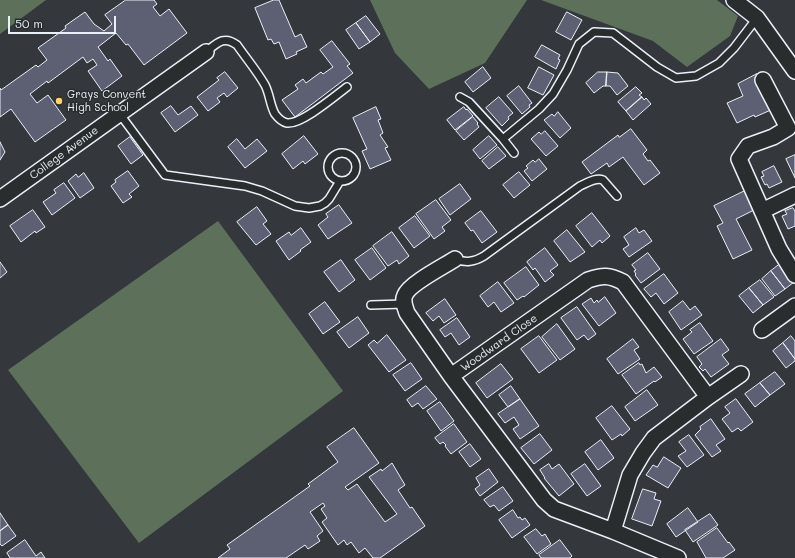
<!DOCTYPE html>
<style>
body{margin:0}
#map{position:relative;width:795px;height:558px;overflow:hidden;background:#34373c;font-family:Mali,sans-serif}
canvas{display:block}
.scale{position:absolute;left:8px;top:16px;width:108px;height:18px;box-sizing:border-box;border:2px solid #e8f1f8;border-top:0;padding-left:5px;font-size:12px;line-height:14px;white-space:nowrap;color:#e8f1f8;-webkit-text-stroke:3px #2a2d2e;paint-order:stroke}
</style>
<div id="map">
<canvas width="795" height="558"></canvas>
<div class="scale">50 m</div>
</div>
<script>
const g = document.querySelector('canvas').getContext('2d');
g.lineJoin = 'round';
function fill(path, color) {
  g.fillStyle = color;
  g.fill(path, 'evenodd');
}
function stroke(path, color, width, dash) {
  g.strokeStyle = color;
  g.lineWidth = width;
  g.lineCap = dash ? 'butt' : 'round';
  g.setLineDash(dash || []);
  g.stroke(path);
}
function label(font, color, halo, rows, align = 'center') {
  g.font = font + ' Mali,sans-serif';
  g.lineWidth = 3;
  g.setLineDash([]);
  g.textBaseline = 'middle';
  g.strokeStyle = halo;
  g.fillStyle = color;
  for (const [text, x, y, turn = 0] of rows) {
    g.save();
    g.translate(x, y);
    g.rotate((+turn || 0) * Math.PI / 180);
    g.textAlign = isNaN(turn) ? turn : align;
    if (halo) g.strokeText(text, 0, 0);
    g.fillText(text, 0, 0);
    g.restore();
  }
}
fill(new Path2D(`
 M0,0H46L0,34Z
 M370,0H527L485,63L429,89L395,53Z
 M541,0H717L738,16L730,36L687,67L653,41Z
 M218,221L343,391L139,543L8,370Z`), '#5c705a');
const building = new Path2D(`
 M126,0H154L157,4L153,7L160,16L169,9L187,33L144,65L128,44L126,45L116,33L98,47L108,61L110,59L122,76L102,91L88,71L97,65L93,59L87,63L83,57L48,83L47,81L30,94L37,103L48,95L66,120L35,142L11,109L0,117V88L1,90L36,65L38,67L47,60L38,48L66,28L65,26L85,12L94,24L104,31L112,24L105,15Z
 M274,0H279L295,37L301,34L307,47L296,52L297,54L286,59L279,42L274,44L271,39L268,40L255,8Z
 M567,12L582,20L571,40L556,32Z
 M366,16L380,34L370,42L356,23Z
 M356,23L370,42L359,49L346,30Z
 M332,41L350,64L347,66L353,73L295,117L282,100L298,89L295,85L303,79L306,83L321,72L323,74L333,67L320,50Z
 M542,45L560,55L558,59L560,60L556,69L535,57Z
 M483,67L491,78L473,92L465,82Z
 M539,67L554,75L543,95L528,88Z
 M225,72L238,88L227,97L224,93L217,98L220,102L208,111L197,97L219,80L217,78Z
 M598,72H607L606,86H603L594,93L586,83Z
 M607,72L618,73L628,86L617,95L610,86H606Z
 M757,74L773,109L755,117L754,115L737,123L727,103L743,96L738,84Z
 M519,86L532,103L529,105L530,107L522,114L507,96Z
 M636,87L642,93L639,95L642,97L626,111L618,102Z
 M499,97L513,113L508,117L509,119L502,126L486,108Z
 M642,97L644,100L646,98L651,104L633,120L626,111Z
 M171,106L178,115L191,106L198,115L175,132L161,113Z
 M376,107L381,119L378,120L383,133L380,135L388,147L385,148L391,160L370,169L362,151L367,149L353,118Z
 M464,107L466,110L467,109L473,116L455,130L447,120Z
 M558,112L571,128L560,138L544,120L552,114L554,116Z
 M473,117L478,123L477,124L479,127L464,140L456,131Z
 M631,129L647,150L643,154L648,161L650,160L660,173L644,185L623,157L609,167L607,163L591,174L582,162L618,135L619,137Z
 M545,131L558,146L546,156L531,139L539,132L541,134Z
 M304,136L318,154L305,164L303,161L293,169L282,154Z
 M489,136L497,145L480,159L473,150Z
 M130,137L143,155L131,164L118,146Z
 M237,139L245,149L257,139L267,151L245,168L228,147Z
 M0,142L5,152L0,160Z
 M498,147L506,156L489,169L482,161Z
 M795,155V178L786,159Z
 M539,159L547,169L532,181L524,171L528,168L526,166L533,160L535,162Z
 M774,166L782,182L769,188L767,184L765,185L761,177L764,176L762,172Z
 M128,171L139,186L129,194L132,197L123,203L111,186L116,182L115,180Z
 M519,172L530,185L514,198L503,185Z
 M84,173L94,188L80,198L68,181L76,174L78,177Z
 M64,183L75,198L52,215L43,202L56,193L54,190Z
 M460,184L471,199L450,215L439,199Z
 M749,189L758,208L736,219L752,250L733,259L717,226L723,223L714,206Z
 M436,200L451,220L442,227L445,231L434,239L416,214Z
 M339,205L352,223L328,239L318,225L328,217L326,214Z
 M257,207L267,221L263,224L271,234L256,245L237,222Z
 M793,208L795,211V226L788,229L782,216L787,214L785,211Z
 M33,210L45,227L36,233L35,231L21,242L10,226Z
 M481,211L497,232L482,243L473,230L471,231L465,223Z
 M592,213L610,236L602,243L600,240L592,247L576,226Z
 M415,216L430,236L414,248L399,228Z
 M301,228L311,242L300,250L301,251L289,260L276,241L289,232L291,235Z
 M636,228L639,233L644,230L652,241L629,257L623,249L629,245L624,237Z
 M567,230L585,252L570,262L554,241Z
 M392,232L409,256L399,264L397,260L388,266L373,246Z
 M372,248L386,268L370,280L355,260Z
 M545,248L558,265L550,271L554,275L545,282L535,268L533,270L527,262Z
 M648,253L660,269L641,283L635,275L636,274L634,271L636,270L632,265Z
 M341,260L355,280L339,292L324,272Z
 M0,262L7,272L0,278Z
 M780,264L794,282L785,289L771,271Z
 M526,267L539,285L524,297L523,296L517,300L504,283Z
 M771,271L785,289L775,296L762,279Z
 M664,274L678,293L664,304L656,293L651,297L644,289Z
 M760,280L774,297L763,305L749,288Z
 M498,282L514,303L501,312L494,302L488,307L480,296Z
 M749,288L763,305L753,313L739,296Z
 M605,297L616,313L599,326L582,304L591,298L594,303L597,300L598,302Z
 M445,299L456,315L444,323L439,316L433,321L426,313Z
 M683,301L690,310L695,306L702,315L681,330L669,312Z
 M325,302L340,322L323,334L309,314Z
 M577,307L596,334L588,340L584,335L577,340L561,318Z
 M358,317L369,333L349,348L337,332Z
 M457,318L470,337L459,345L451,333L445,337L440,330Z
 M700,323L713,341L694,354L683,339L692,332L690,330Z
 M557,324L575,349L560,360L542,337Z
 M387,335L406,360L389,372L368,345L374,340L377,343Z
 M539,336L557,360L539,373L521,349Z
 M791,336L795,341V359L783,343Z
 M633,339L639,347L634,350L640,359L618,374L607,359Z
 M721,339L729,350L722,355L729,364L711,377L705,369L703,371L699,367L702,364L697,357Z
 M783,343L795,359V361L786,368L773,351Z
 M411,363L422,379L405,391L393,375Z
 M639,363L640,365L642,364L646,373L654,367L662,377L655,382L654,381L636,394L622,375Z
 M501,364L513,379L487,398L476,383Z
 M775,372L785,384L770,395L760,383Z
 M760,383L770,395L755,407L745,394Z
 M426,386L437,399L423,409L418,403L412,407L407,400Z
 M511,386L520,399L508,407L499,395Z
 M647,390L658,405L635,421L625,407Z
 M520,399L539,426L520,439L513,429L519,425L514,417L505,423L498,414Z
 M736,399L753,422L741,431L738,428L732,432L722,419L730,413L725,407Z
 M440,402L454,421L441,431L427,411Z
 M612,406L630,429L622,436L621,434L612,440L596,418Z
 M711,419L725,439L716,445L721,451L712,457L695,435L701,429L700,427Z
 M454,424L467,442L451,454L445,446L446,445L443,442L440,444L435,438Z
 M354,428L379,463L345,487L348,490L357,484L385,522L397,514L369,477L381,469L382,471L392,463L405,485L398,490L410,508L412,507L425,526L380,558H373L365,548L359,553L351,542L347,545L344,540L338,545L322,522L327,518L321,509L325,506L323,503L310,512L323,531L317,536L320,541L308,549L305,545L286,558H218L230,549L227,545L310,486L308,484L338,462L327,447Z
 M540,434L552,450L534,464L521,448Z
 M689,435L704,455L687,467L678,456L686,451L679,442Z
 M601,440L614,458L598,470L585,452Z
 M470,444L481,459L470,467L459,452Z
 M664,457L681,468L668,488L646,475L653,465L657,467Z
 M549,464L552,469L559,464L574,484L559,496L544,478H545L540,470Z
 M585,464L601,486L587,496L571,474Z
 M489,469L498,482L480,496L475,489L480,485L476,478Z
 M503,487L513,501L499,511L494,505L490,507L484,500Z
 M643,489L656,493L654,499L661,501L652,526L632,519Z
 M688,508L698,522L676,537L667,524Z
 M513,510L518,518L520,517L522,520L525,518L530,525L512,538L499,520Z
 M0,513L8,525L0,531Z
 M710,514L718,525L693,542L685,530Z
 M8,525L16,536L2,546L0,544V531Z
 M717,528L728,543L729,542L735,550L723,558H706L697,542Z
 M536,529L542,536L545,534L551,544L537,554L524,537Z
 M25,540L36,556L41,552L45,558H10L7,553Z
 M560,540L572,556L570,558H541L539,555Z`);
fill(building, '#5c6072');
stroke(building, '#e8f1f8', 1);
const lane = new Path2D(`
 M206,52C217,43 224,35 237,45C246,58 257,71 265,85C270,95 270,105 275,114C278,118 282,122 287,123C301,125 335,96 347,87
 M460,97L469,102L503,139L539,109L553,94L567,70L579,44L594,32L613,33L657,67L676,78L696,76L719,63L734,48L757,18
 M119,113L165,175L245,186L262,191L295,206L309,208L320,206L325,203L329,199L340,181
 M503,139L514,153
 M328 167a14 14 0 1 1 28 0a14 14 0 1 1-28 0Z
 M455,259C466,263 474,262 484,256L580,186C587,183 596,177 603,180L617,196
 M371,305L404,304`);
const street = new Path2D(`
 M734,0L757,18L795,71
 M763,80L788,128L773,137L748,146L739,159L779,249L795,275
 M0,199L206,52
 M762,211L795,195
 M762,330L795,306
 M451,376L407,313C405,307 402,301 405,295C409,284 444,266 455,259
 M708,397L623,282C609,275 603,275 588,280L451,376L544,500L554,509L613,531L630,475L643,453L654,438L708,397L741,374
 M613,531L678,558`);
stroke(lane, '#e8f1f8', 10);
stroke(street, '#e8f1f8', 18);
stroke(lane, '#2a2d2e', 7);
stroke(street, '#2a2d2e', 15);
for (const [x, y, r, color] of [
 [59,101,4,"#ffd166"]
]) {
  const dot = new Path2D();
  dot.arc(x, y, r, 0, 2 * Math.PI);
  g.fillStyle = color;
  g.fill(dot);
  stroke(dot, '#2a2d2e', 1.5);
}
label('11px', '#e8f1f8', '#2a2d2e', [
 ["Grays Convent",67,95],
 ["High School",67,108]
], 'left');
label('11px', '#e8f1f8', '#2a2d2e', [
 ["College Avenue",64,153,-36],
 ["Woodward Close",499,343,-35]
]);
</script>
